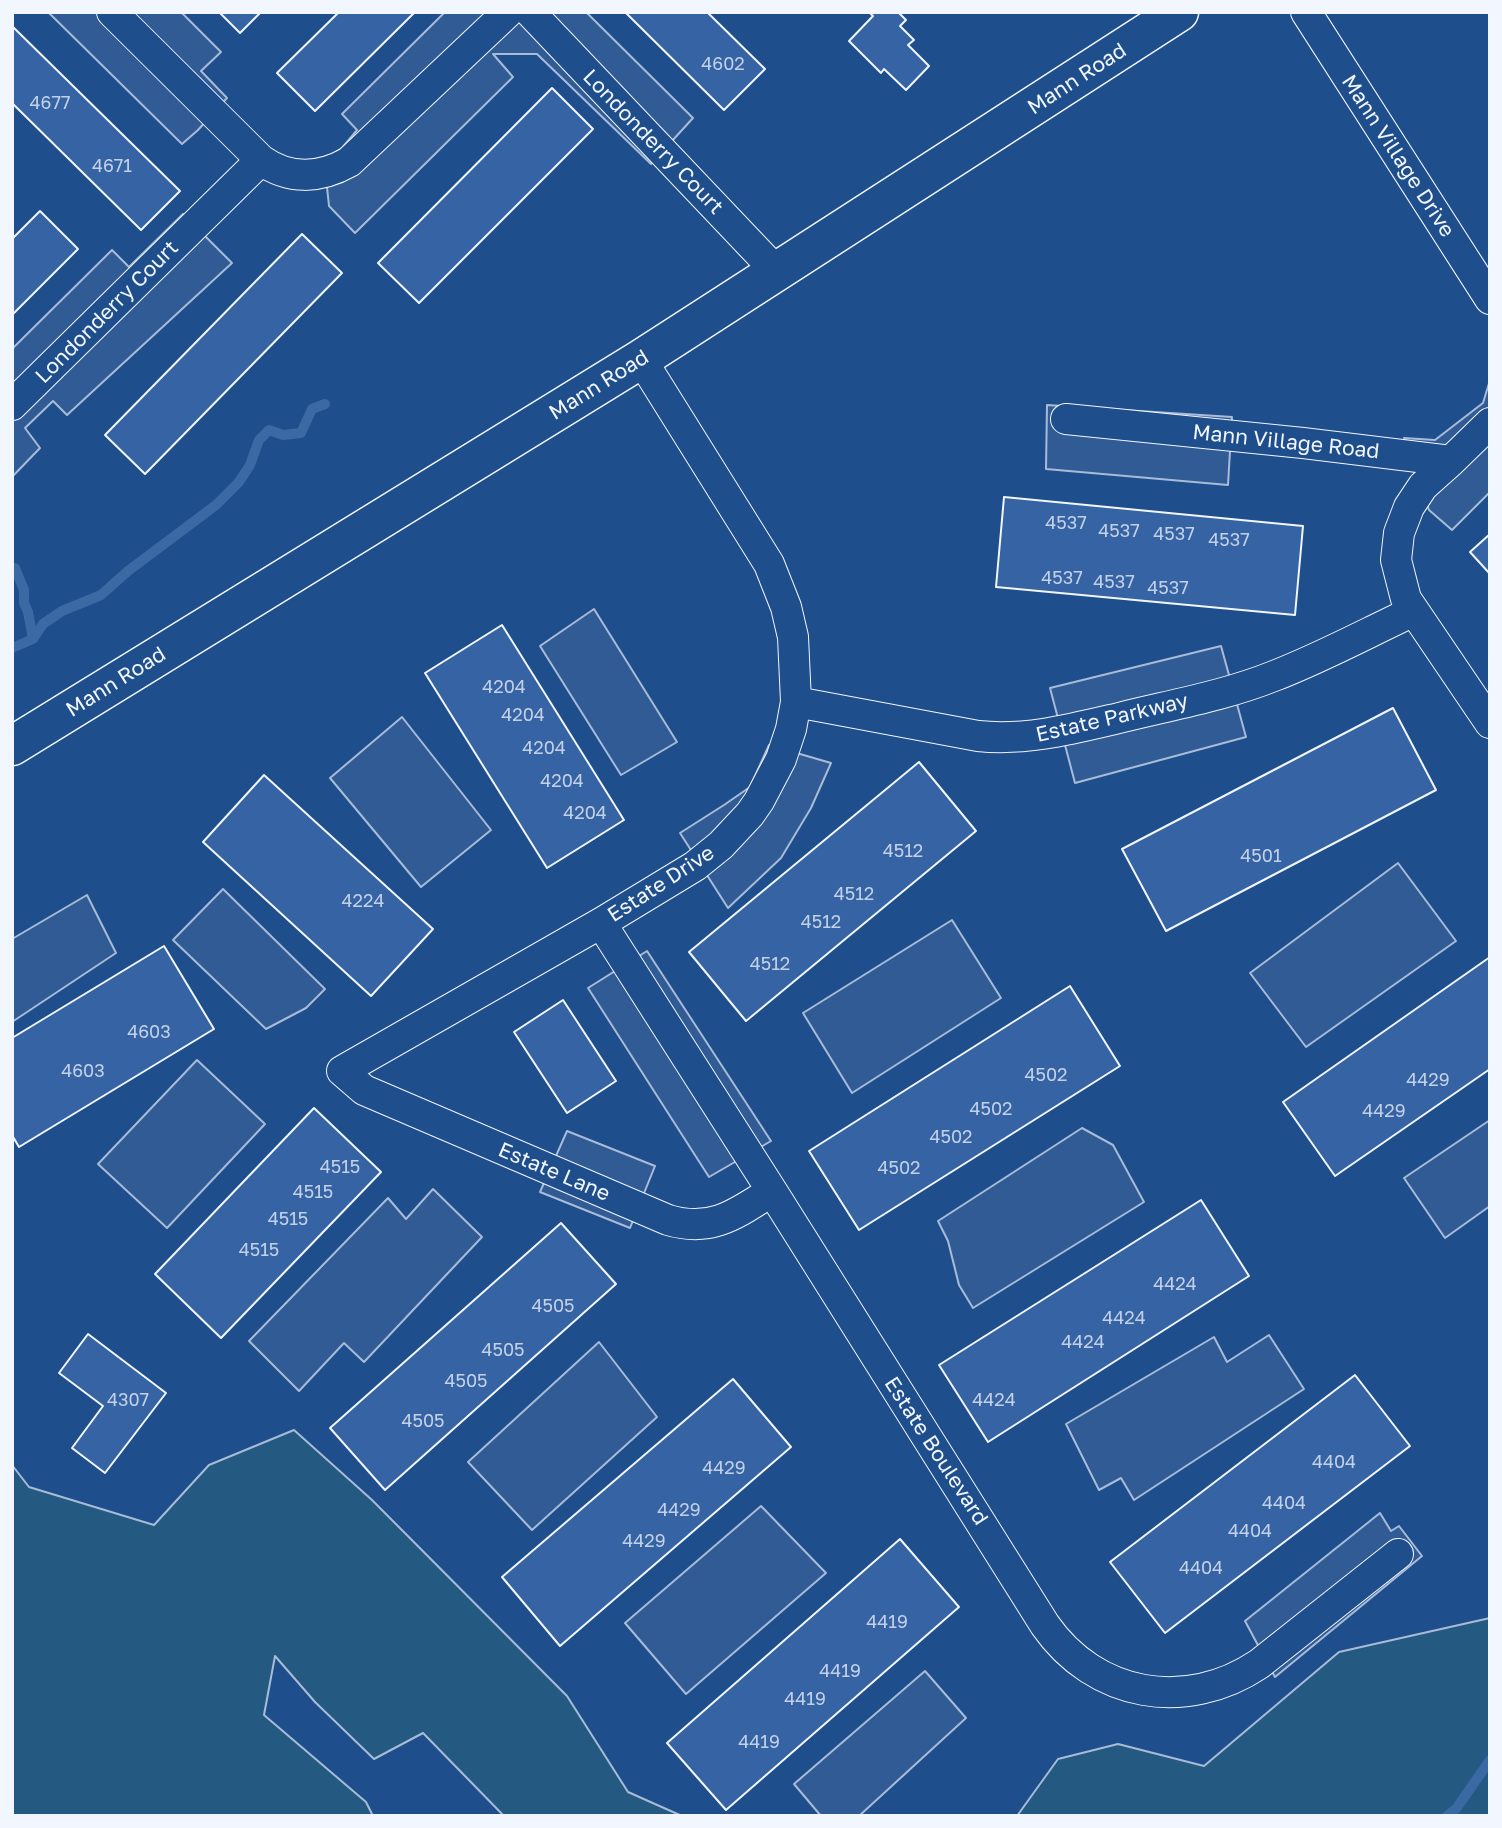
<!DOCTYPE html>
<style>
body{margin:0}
#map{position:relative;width:1502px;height:1828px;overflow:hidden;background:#1f4e8c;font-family:"Golos Text",sans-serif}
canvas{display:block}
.frame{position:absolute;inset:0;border:14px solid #f2f6ff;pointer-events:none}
</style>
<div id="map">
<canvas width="1502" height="1828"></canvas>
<div class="frame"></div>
</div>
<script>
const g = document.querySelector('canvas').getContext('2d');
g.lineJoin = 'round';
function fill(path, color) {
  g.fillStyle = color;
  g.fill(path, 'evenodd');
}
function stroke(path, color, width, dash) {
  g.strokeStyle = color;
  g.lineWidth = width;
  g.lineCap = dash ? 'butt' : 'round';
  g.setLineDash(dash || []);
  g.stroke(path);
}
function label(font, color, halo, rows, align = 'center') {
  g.font = font + ' "Golos Text",sans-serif';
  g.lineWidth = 5;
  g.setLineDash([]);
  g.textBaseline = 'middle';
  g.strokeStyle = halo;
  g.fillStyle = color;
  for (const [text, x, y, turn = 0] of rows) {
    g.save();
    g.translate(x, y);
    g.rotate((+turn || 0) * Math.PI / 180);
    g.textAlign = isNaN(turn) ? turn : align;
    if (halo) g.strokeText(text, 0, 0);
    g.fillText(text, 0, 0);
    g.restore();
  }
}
const green = new Path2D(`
 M294,1430L372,1500L567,1696L628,1792L682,1816H504L423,1733L374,1759L315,1702L275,1656L264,1715L366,1802L373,1816H12V1465L29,1487L154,1525L209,1465Z
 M1490,1618V1816H1017L1058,1759L1118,1744L1204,1766L1339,1652Z`);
fill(green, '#245a82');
stroke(green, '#a8bbd7', 2);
const parking = new Path2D(`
 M48,12H181L221,52L201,71L227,98L198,130L182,144Z
 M445,12H586L693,118L651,164L537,54H493L513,77L355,233L329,206L324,159L342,148L357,130L342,114Z
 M183,214L232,263L67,415L53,401L25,428L40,448L12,477V349L112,250L129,267Z
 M1490,380V492L1452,530L1429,510L1404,438L1435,440L1483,403Z
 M1047,405L1232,417L1228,485L1046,469Z
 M594,609L677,742L621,775L540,646Z
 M1221,646L1246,737L1075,783L1050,688Z
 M402,717L491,830L421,887L330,778Z
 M769,745L831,763L811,808L781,858L728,908L680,833L724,805L750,787Z
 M1398,863L1456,941L1306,1047L1250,973Z
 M223,889L325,989L306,1008L266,1029L173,940Z
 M87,895L116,953L12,1022V939Z
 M952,920L1001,998L852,1093L803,1013Z
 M647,951L771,1141L709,1177L588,988Z
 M197,1060L265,1124L167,1228L98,1164Z
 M1490,1120V1206L1445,1238L1404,1178Z
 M1082,1128L1113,1145L1144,1202L973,1308L959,1285L948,1241L938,1221Z
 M567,1131L655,1166L630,1228L540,1192Z
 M433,1189L482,1237L364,1362L344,1343L299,1391L249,1341L388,1198L406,1219Z
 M1269,1335L1304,1389L1134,1500L1121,1478L1099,1490L1066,1424L1214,1337L1227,1362Z
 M599,1342L657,1417L532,1530L468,1462Z
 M761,1506L826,1573L686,1694L625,1623Z
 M1380,1513L1391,1531L1399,1526L1422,1556L1275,1677L1245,1621Z
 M925,1671L966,1718L859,1816H821L794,1784Z`);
fill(parking, '#305b95');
stroke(parking, '#a8bbd7', 2);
stroke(new Path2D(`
 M15,568L24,590V603L28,612L33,639
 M12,648L33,639L43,624L62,611L101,595L128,571L216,505L239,482L250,465L259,440L269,430L283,435L301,433L312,409L325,404
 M1447,1816L1456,1809L1490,1760`), '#3b69a3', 10);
const building = new Path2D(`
 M219,12H261L240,33Z
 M339,12H415L315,111L277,73Z
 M625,12H707L765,69L724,110Z
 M869,12H898L906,20L900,26L914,40L908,45L929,66L906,90L884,69L881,73L849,41L873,16Z
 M12,26L180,191L141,230L12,103Z
 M552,88L593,129L419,303L378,263Z
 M40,211L78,249L12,315V239Z
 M302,234L342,273L145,474L105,435Z
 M1004,497L1303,526L1295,615L996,587Z
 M1490,534V574L1470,552Z
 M502,625L624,820L547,868L425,673Z
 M1393,708L1436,790L1166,931L1122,849Z
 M919,762L976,831L746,1021L689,952Z
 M264,775L433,929L371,996L203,842Z
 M164,946L214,1029L19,1147L12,1135V1038Z
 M1490,957V1069L1335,1176L1283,1102Z
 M1070,986L1120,1066L859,1230L809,1151Z
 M563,1000L616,1081L567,1113L514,1032Z
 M314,1108L381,1172L221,1338L155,1274Z
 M1201,1200L1249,1276L988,1442L939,1365Z
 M561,1223L616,1284L385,1490L330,1428Z
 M88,1334L166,1393L105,1473L72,1448L103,1406L59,1373Z
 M1355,1375L1410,1446L1165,1633L1110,1562Z
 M733,1379L791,1447L560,1646L502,1577Z
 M900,1539L959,1607L726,1810L667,1743Z`);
fill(building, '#3563a3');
stroke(building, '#f2f6ff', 2);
const minor = new Path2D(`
 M112,12L261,160C289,180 319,179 349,162L508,12
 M530,12L777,272
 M1306,12L1490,299
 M641,359L769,564L786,607L793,637L796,702L791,729L781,759L759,801L750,814L721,845L695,866L601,923L342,1071L364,1090L668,1220C712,1233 736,1214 772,1191
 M12,405L261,160
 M1066,419L1303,443L1451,461L1490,423
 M1451,461L1423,486L1409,507L1399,533L1396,560L1406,599L1490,723
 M796,702L978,736C1026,741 1072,729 1119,718C1171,705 1224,696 1274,676C1321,658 1367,633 1414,611
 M601,923L772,1191L1045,1625C1095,1697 1186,1713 1259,1664L1398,1554`);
const secondary = new Path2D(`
 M12,746L641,359L1179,12`);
stroke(minor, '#f2f6ff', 32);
stroke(secondary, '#f2f6ff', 41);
stroke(minor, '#1f4e8c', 30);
stroke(secondary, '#1f4e8c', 38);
label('18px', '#c3d1e8', null, [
 ["4602",723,64],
 ["4677",50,103],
 ["4671",112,166],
 ["4537",1066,523],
 ["4537",1119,531],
 ["4537",1174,534],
 ["4537",1229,540],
 ["4537",1062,578],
 ["4537",1114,582],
 ["4537",1168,588],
 ["4204",504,687],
 ["4204",523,715],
 ["4204",544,748],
 ["4204",562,781],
 ["4204",585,813],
 ["4512",903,851],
 ["4501",1261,856],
 ["4512",854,894],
 ["4224",363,901],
 ["4512",821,922],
 ["4512",770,964],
 ["4603",149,1032],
 ["4603",83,1071],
 ["4502",1046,1075],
 ["4429",1428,1080],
 ["4502",991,1109],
 ["4429",1384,1111],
 ["4502",951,1137],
 ["4515",340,1167],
 ["4502",899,1168],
 ["4515",313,1192],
 ["4515",288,1219],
 ["4515",259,1250],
 ["4424",1175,1284],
 ["4505",553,1306],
 ["4424",1124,1318],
 ["4424",1083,1342],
 ["4505",503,1350],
 ["4505",466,1381],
 ["4307",128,1400],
 ["4424",994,1400],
 ["4505",423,1421],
 ["4404",1334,1462],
 ["4429",724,1468],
 ["4404",1284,1503],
 ["4429",679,1510],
 ["4404",1250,1531],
 ["4429",644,1541],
 ["4404",1201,1568],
 ["4419",887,1622],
 ["4419",840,1671],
 ["4419",805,1699],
 ["4419",759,1742]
]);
label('21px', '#f2f6ff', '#1f4e8c', [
 ["Mann Road",1077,79,-33],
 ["Londonderry Court",653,142,46],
 ["Mann Village Drive",1398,156,57],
 ["Londonderry Court",107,312,-45],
 ["Mann Road",599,385,-32],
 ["Mann Village Road",1286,442,6],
 ["Mann Road",116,682,-32],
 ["Estate Parkway",1112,718,-13],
 ["Estate Drive",661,884,-33],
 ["Estate Lane",554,1172,23],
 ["Estate Boulevard",936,1451,57]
]);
</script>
